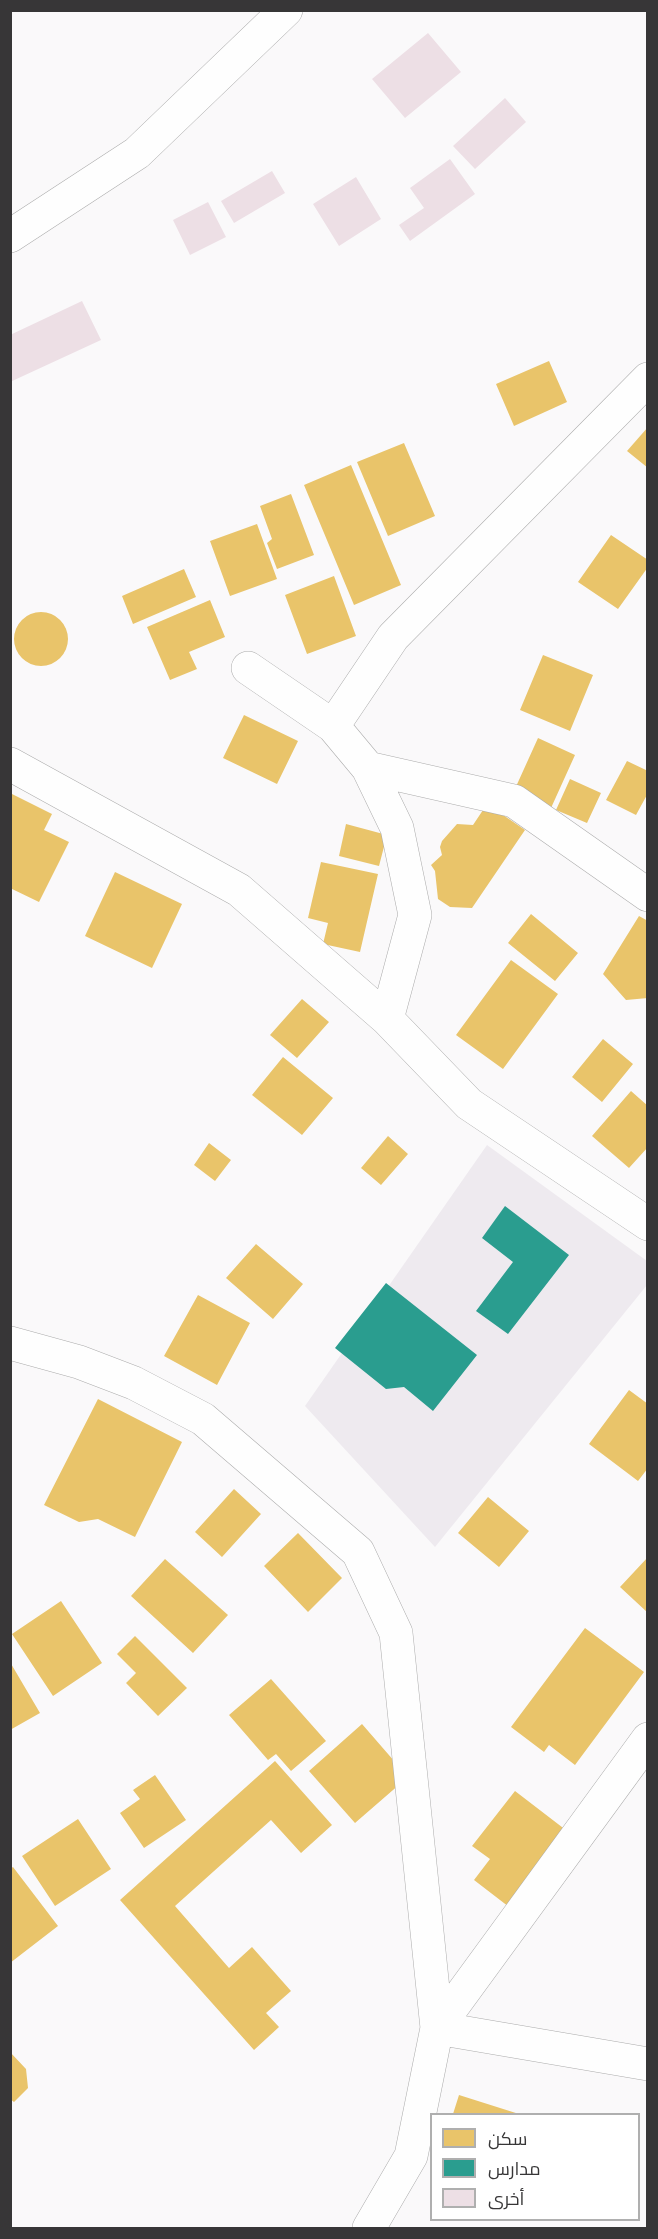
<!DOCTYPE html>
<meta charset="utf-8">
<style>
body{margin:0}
#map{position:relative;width:658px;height:2239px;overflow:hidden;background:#faf9fa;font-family:"Source Sans 3",Cairo,sans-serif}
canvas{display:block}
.frame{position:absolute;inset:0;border:12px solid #373637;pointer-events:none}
.legend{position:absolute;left:430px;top:2113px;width:210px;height:108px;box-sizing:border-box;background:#fff;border:2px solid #afafaf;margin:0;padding:8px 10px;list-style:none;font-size:18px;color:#373637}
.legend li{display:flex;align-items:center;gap:12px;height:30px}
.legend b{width:30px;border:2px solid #afafaf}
</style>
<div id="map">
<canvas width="658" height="2239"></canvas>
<div class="frame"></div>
<ul class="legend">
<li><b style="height:16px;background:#e9c46a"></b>سكن</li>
<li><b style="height:16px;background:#2a9d8f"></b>مدارس</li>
<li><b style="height:16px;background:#eddfe5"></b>أخرى</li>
</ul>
</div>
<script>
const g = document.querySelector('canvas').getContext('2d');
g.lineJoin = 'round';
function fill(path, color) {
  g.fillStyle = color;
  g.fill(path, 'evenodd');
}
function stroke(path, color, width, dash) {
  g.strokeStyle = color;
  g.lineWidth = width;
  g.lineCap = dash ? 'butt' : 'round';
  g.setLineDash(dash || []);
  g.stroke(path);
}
fill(new Path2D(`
 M487,1145L647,1261V1285L435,1547L305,1406Z`), '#eeeaef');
fill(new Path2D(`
 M549,361L567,402L514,426L496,384Z
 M648,427V468L627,451Z
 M404,443L435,516L388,536L357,462Z
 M351,465L401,585L354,605L304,485Z
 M291,494L314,555L277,569L267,543L272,539L260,506Z
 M257,524L277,579L230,596L210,541Z
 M611,535L648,560V567L618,609L578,582Z
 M184,569L196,597L133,624L122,596Z
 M334,576L356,636L307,654L285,595Z
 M210,600L225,637L189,652L197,669L170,680L147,627Z
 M14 639a27 27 0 1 1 54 0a27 27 0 1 1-54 0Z
 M543,655L593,675L570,731L520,710Z
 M244,715L298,741L277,784L223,758Z
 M538,738L575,755L551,808L514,791Z
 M627,761L648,771V793L636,815L606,800Z
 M570,779L601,793L587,823L556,810Z
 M10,793L52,814L44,830L69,842L39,902L10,888Z
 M487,804L525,830L472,908L450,907L438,899L435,871L431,865L442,855L440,847L442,841L457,824L473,825Z
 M346,824L387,835L379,866L339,856Z
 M321,862L378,874L360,952L323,944L328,923L308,918Z
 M115,872L182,904L152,968L85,936Z
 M531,914L578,953L555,981L508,943Z
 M639,916L648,921V998L626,1000L603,974Z
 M511,960L558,994L503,1069L456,1035Z
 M302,999L329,1022L297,1058L270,1035Z
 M603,1039L633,1064L602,1102L572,1077Z
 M283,1057L333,1098L302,1135L252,1095Z
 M631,1091L648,1106V1147L629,1168L592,1136Z
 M388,1136L408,1154L381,1185L361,1168Z
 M209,1143L231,1160L215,1181L194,1165Z
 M256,1244L303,1284L273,1319L226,1278Z
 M198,1295L250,1323L217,1385L164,1356Z
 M629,1390L648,1404V1468L638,1481L589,1444Z
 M98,1399L182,1442L135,1537L98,1519L79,1522L44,1505Z
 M234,1489L261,1514L222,1557L195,1532Z
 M488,1497L529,1531L499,1567L458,1533Z
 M298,1533L342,1578L308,1612L264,1566Z
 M648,1557V1613L620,1587Z
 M165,1559L228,1615L193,1653L131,1596Z
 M61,1601L102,1663L53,1696L12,1634Z
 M585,1628L644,1672L575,1765L549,1745L544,1752L511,1727Z
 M135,1636L187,1688L158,1716L126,1683L136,1673L117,1654Z
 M10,1662L40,1713L10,1730Z
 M271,1679L326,1741L291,1771L276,1754L268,1760L229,1715Z
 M362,1724L408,1777L355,1823L309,1771Z
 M275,1761L332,1825L301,1853L271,1820L175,1906L229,1968L252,1947L291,1991L266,2013L279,2027L254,2050L120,1900Z
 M155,1775L186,1820L144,1848L120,1813L140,1799L133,1790Z
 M515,1791L571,1834L513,1910L474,1880L490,1859L472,1846Z
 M78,1819L111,1869L55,1906L22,1856Z
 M13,1867L58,1926L10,1963V1869Z
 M10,2052L26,2069L28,2088L14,2102L10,2099Z
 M459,2095L519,2114H453Z`), '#e9c46a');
fill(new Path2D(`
 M505,1206L569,1255L508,1334L476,1311L513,1262L482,1238Z
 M386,1283L477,1355L433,1411L404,1387L386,1389L335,1348Z`), '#2a9d8f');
fill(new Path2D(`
 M428,33L461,72L405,118L372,79Z
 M505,98L526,122L475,169L453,146Z
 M450,159L475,194L410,241L399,225L424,208L410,188Z
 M272,171L285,193L234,223L221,201Z
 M356,177L381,219L339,246L313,204Z
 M208,202L226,237L190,255L173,220Z
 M82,301L101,340L10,382V335Z`), '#eddfe5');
const minor = new Path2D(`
 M10,236L137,153L286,10
 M248,668L333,726L368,768L397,828L415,915L387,1019
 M333,726L393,637L648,379
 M10,764L239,890L387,1019L469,1104L648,1224
 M368,768L514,801L648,895
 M10,1343L79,1362L134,1383L203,1419L358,1552L396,1633L437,2028L411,2156L369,2228
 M437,2028L648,1739
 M437,2028L648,2064`);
stroke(minor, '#acacac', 34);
stroke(minor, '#fefefe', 33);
</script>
